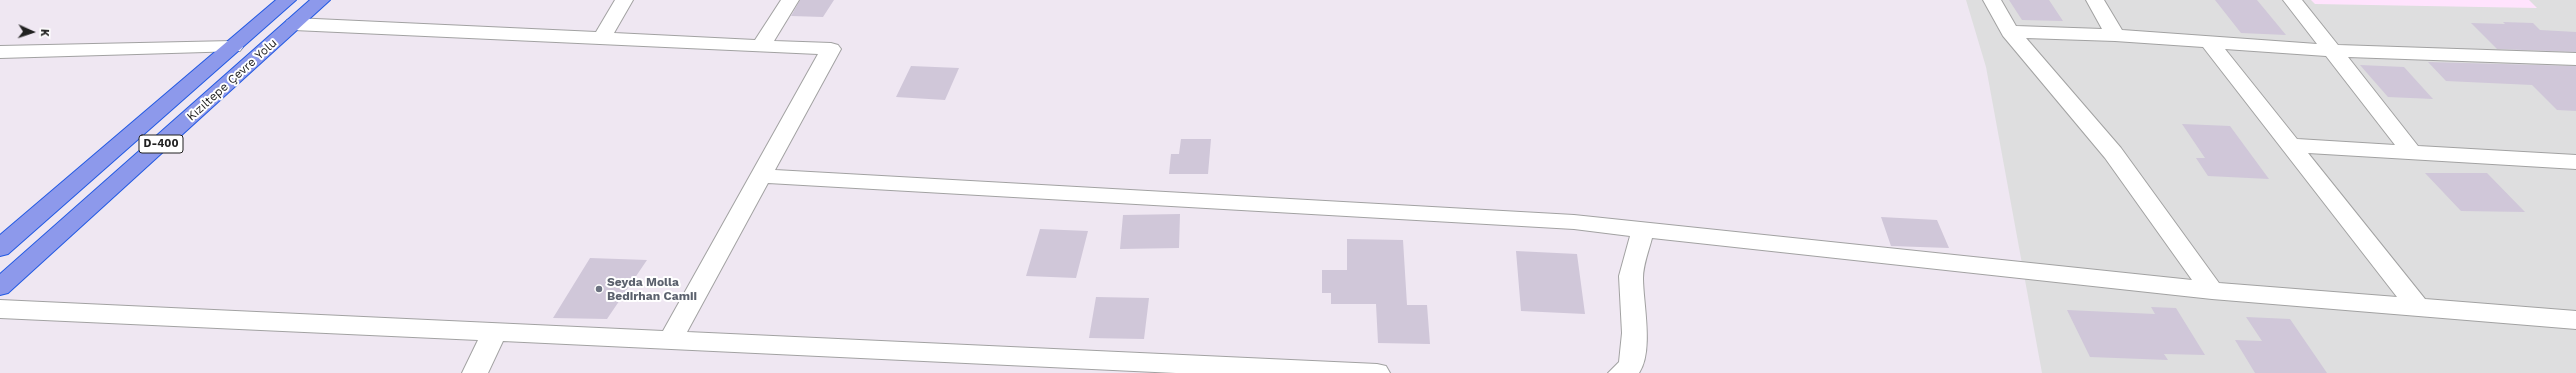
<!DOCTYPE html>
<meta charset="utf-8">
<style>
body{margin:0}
#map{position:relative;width:2576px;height:373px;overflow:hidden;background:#efe7f2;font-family:"Work Sans",sans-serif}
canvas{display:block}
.north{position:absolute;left:12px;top:12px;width:40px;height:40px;-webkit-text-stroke:3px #fff;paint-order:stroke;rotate:93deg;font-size:11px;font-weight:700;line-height:16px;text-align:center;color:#212121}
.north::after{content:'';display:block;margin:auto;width:14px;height:18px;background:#212121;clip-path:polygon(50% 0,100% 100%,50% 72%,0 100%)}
</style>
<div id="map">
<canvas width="2576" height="373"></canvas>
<div class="north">K</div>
</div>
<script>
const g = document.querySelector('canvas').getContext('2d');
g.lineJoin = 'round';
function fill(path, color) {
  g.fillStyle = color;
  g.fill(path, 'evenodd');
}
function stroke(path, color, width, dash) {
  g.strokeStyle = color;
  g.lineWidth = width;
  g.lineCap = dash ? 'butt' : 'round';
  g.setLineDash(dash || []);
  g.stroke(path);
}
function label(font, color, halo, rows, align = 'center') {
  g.font = font + ' "Work Sans",sans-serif';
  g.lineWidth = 4;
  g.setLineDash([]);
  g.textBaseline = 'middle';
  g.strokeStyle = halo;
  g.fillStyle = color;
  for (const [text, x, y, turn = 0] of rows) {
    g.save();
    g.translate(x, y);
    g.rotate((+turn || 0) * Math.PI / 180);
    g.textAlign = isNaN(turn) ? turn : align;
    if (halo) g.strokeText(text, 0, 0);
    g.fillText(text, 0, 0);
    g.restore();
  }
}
fill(new Path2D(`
 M1966,0H2576V373H2042L1986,67Z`), '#dededf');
fill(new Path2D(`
 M2311,0H2529L2537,8L2315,4Z`), '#ffe3fd');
fill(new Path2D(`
 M800,0H834L823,17L791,16Z
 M2009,0H2049L2063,21L2022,20Z
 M2215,0H2257L2286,35L2241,33Z
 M2503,22L2533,23L2540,30L2576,32V52L2497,49L2471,23L2505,24Z
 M2428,62L2576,66V111L2557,110L2532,85L2446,81Z
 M2360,65L2404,67L2433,99L2388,97Z
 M911,66L959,68L945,100L896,97Z
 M2182,124L2230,126L2269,179L2208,176L2196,158H2205Z
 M1181,139H1211L1208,174H1169L1171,154H1179Z
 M2425,173H2487L2525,212L2461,211Z
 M1180,214L1179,248L1120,249L1123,215Z
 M1881,217L1937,220L1949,248L1891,246Z
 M1040,229L1088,231L1076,278L1026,276Z
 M1347,239L1403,240L1407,305H1427L1430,344L1378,343L1376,304H1331V293H1322V270H1347Z
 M1516,251L1577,254L1585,314L1521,311Z
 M590,258L647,260L607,319L553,318Z
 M1096,297L1149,298L1144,339L1089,338Z
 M2151,307L2176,308L2205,355L2164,354L2168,360L2090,357L2067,310L2155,314Z
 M2246,317L2290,319L2327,373H2255L2235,340L2262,341Z`), '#d0c7d9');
const minor = new Path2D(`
 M615,0H633L614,33L755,40L781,0H799L774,41L831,43L838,45L841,49L775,170L1574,215L2192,280L2105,158L2003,36L1983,0H2001L2016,26L2102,29L2086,0H2104L2122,30L2317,44L2283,0H2302L2338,45L2576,53V65L2348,57L2418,146L2576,155V169L2308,153L2425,299L2576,311V329L2212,299L1652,238C1649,250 1643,265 1643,278C1643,303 1654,351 1639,373H1608L1619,362L1622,333L1619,276L1630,236L1574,229L768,183L687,332L1377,364L1386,366L1390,373H1176L503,341L488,373H462L478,340L0,318V300L663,331L818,54L294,30L287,28L285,24L287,20L294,18L596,32ZM2026,38L2115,41L2203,47L2397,297L2219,283L2121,148ZM2225,49L2326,56L2395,145L2297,139Z
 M233,41L240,43L243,47L240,51L0,58V46Z`);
const highway = new Path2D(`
 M276,0H296L8,254L0,256V235Z
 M310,0H330L8,293L0,295V274Z`);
stroke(minor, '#a2a2a2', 2);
stroke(highway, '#2159e3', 2);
fill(minor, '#fff');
fill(highway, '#8d99eb');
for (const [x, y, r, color] of [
 [599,289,4,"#6b7280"]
]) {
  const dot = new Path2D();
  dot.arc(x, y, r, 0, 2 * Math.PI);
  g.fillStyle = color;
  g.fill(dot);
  stroke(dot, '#fff', 1.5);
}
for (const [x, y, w] of [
 [161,144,44]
]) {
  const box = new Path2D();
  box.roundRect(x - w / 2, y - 9, w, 18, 3);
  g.fillStyle = '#fff';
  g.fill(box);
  stroke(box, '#212121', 1);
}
label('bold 11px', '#212121', null, [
 ["D-400",161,144]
]);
label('12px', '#212121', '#fff', [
 ["Kızıltepe Çevre Yolu",232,80,-42]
]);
label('bold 12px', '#5b616d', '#fff', [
 ["Seyda Molla",607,282],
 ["Bedirhan Camii",607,296]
], 'left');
</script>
